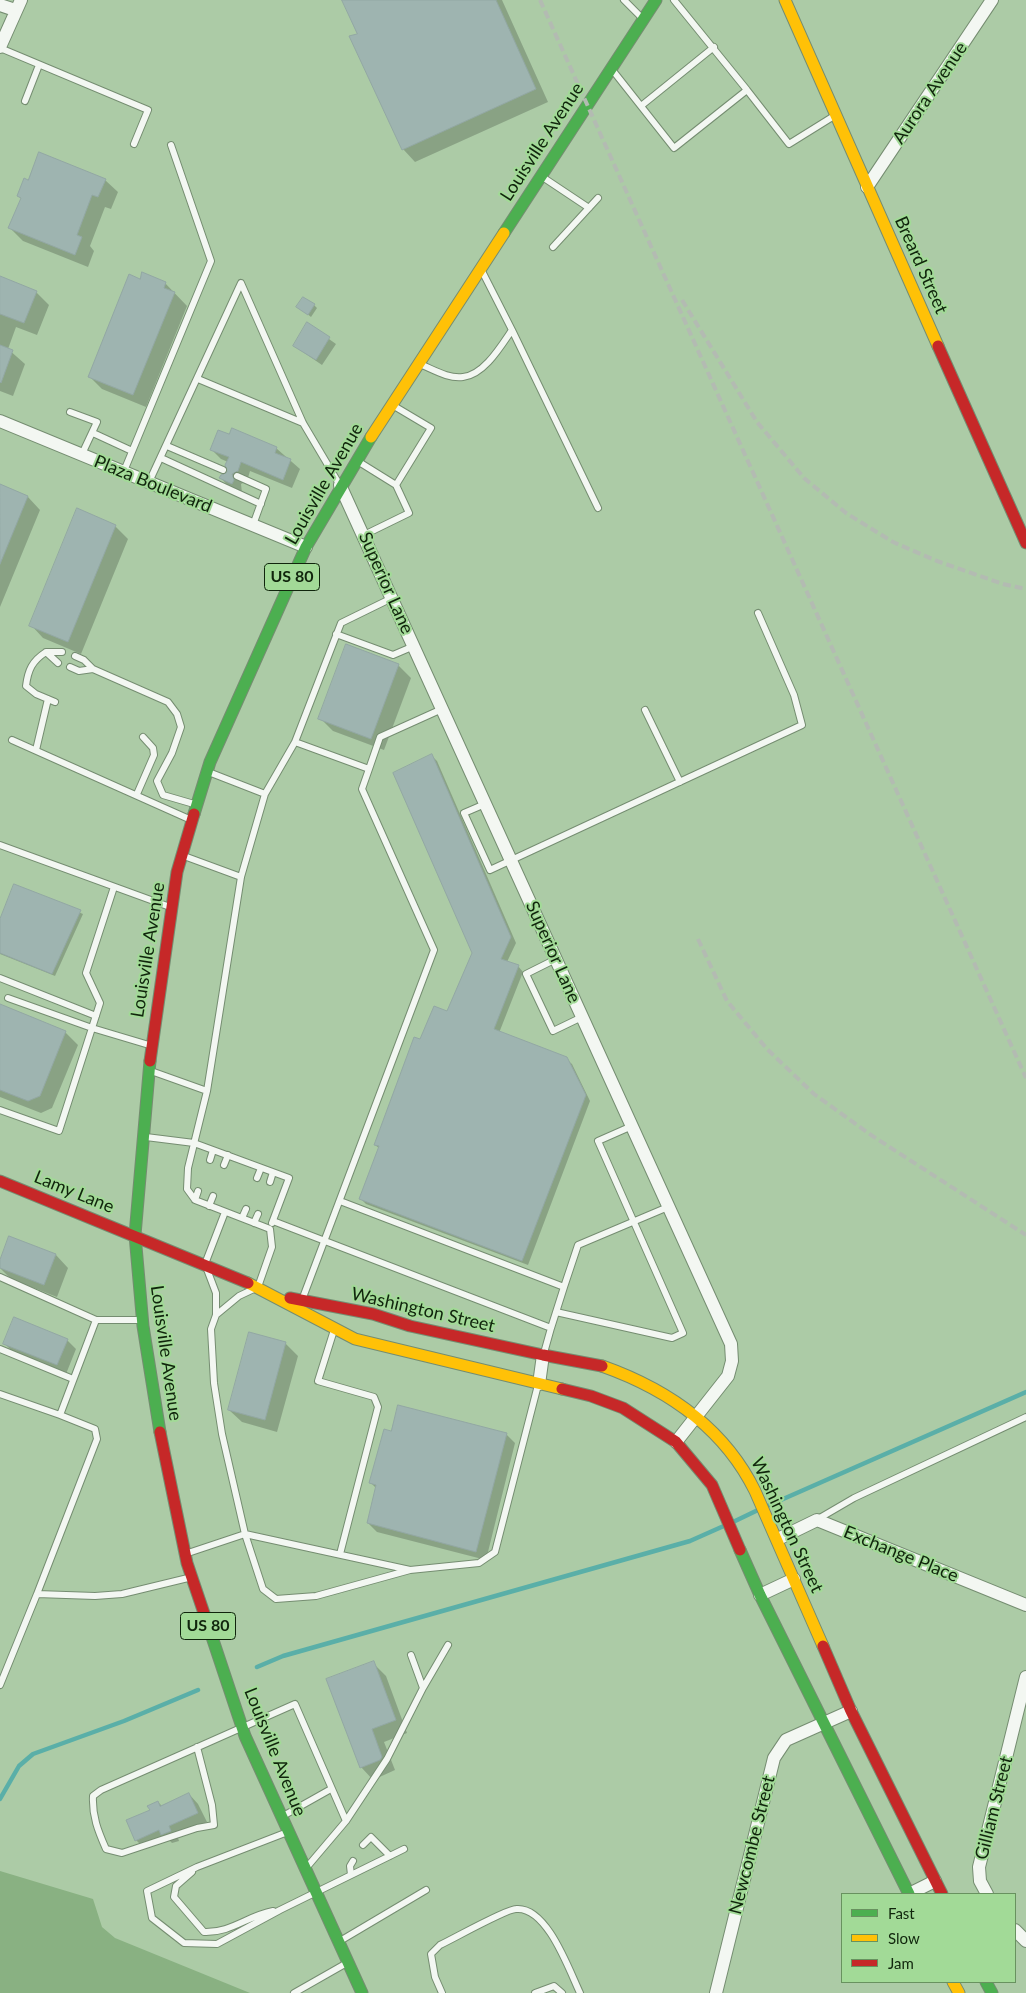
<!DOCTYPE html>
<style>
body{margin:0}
#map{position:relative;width:1026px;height:1993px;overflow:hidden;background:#accba6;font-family:Lato,sans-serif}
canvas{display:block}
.legend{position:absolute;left:841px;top:1893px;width:175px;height:90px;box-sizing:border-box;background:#a2da97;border:1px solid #68925f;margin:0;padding:6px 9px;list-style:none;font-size:15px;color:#10250c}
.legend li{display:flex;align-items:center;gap:10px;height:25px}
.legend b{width:25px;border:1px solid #68925f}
</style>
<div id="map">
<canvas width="1026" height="1993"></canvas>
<ul class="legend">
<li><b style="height:6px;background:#4caf50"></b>Fast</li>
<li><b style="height:6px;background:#ffc107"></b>Slow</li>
<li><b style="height:6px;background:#c62828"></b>Jam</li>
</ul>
</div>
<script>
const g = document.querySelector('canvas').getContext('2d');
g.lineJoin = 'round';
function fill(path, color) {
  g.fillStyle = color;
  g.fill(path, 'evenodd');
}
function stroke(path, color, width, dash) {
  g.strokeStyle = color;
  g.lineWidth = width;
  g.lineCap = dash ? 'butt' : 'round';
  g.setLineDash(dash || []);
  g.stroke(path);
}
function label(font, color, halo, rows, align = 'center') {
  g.font = font + ' Lato,sans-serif';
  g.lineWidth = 4;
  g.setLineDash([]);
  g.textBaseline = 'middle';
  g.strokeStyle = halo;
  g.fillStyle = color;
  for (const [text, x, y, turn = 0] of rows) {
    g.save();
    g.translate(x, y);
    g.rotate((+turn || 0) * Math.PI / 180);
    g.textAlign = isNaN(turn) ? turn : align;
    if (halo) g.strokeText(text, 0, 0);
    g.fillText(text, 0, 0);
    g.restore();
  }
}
fill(new Path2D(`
 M0,1871L93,1899L102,1927L115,1938L250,1993H0Z`), '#89b182');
fill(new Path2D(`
 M344,0H502L548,102L415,162L403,149Z
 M105,180L118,192L111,209L105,207L90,246L94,251L88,267L23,241L10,228L22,199L18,196L29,181Z
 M0,278L36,292L49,305L37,335L16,327L8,349L25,364L13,396L0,391Z
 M140,280L165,283L187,306L146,407L102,389L89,376Z
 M314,305L317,308L311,317L301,309Z
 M308,324L336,344L322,365L294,346Z
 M276,448L300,469L292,488L250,471L247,481L241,484L242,493L230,488L221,478L229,473L228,462L221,459L211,449Z
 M0,485L28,497L40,510L0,607Z
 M115,526L128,539L81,654L43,638L31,625Z
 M398,665L411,678L384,750L333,731L320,718Z
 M432,756L437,761L516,943L507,962L518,966L523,972L499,1033L566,1059L572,1064L590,1101L528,1265L366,1204L361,1199L380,1149L375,1145L421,1041L448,1013L473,953Z
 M15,886L83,914L55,976L0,954V923Z
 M0,1005L65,1032L78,1045L52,1108L41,1113L0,1097Z
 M10,1237L56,1255L68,1268L57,1297L11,1279L0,1268Z
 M67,1340L76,1349L66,1374L14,1353L5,1344Z
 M285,1343L298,1356L277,1432L242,1422L229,1410Z
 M392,1432L506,1434L515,1443L486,1560L377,1532L368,1523L377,1489L371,1483Z
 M373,1663L386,1676L407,1733L384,1742L395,1770L373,1780L361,1767Z
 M189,1794L198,1804L207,1822L177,1835L179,1841L172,1843L168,1839L145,1849L136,1840L151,1811L158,1802L162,1806Z`), '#0003');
stroke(new Path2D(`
 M765,1507L1026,1392
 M733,1522L758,1510
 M257,1667L283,1656L690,1541L726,1525
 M0,1799L19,1766L33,1754L124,1721L198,1690`), '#5aafa8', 4.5);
const building = new Path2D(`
 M342,0H496L536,89L402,150L349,36L357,34Z
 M39,152L106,179L98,197L92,195L77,235L82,237L75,255L8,228L21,198L17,196L24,178L28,180Z
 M142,272L166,282L164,288L175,292L133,395L88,377L129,274L140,279Z
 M0,276L37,291L24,323L0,314Z
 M303,297L315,304L308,315L296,307Z
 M307,322L330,337L316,360L293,346Z
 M0,345L13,350L1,383L0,382Z
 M232,428L277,447L275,453L291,459L283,480L241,462L238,471L232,474L234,480L232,484L219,478L221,475L227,472L225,465L229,457L210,450L218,430L229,434Z
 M0,484L28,496L0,564Z
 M77,508L116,525L68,642L29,626Z
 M346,644L399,664L371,739L318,719Z
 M432,754L511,937L501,959L519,965L494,1029L567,1057L586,1095L522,1261L359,1199L379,1146L374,1145L414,1037L420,1039L434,1006L447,1011L472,953L393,773Z
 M14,884L81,910L52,974L0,953V919Z
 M0,1004L66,1031L40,1096L28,1101L0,1090Z
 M9,1236L56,1254L44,1285L0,1268V1260Z
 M14,1317L68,1339L57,1365L3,1344Z
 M249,1332L286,1342L265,1420L228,1410Z
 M398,1405L507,1433L476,1552L367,1523L376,1485L369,1483L384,1429L391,1431Z
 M374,1661L396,1720L372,1729L382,1757L380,1760L360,1768L326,1679Z
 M189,1793L198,1813L169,1826L171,1831L161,1835L159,1830L135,1841L126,1820L150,1810L147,1806L158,1801L160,1806Z`);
fill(building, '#9eb4b0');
stroke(building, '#92a7a3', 1);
const lane = new Path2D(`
 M624,0L641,17
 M0,48L148,110L134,144
 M614,72L674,148L747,90L674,0
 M747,90L789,144L834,116
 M25,101L39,65
 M641,106L714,47
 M544,178L589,208
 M553,247L598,198
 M512,330L598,508
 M422,365C434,370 449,379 463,377C484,375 501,346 512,330L483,273
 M198,379L303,423
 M70,412L97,422L82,454
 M93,433L132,451
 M167,446L223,470
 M161,458L261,504
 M359,462L396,485
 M124,471L211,261L171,145
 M237,476L266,489L253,525
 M149,482L241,283L303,423L338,482
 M364,535L409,513L396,485L431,428L394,406
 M336,634L393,655L414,646
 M46,652H62
 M75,656L84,660L93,669
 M70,667L79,671L93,669L168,702L177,714L181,727L172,753L157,781L163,795L194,804
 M55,702L36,694L26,686C28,670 32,661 46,652L58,663
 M645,710L680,782
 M12,740L189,819
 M295,742L369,769L380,737L442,709
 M36,750L48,699
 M211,773L265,794
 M137,794L154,755L153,748L143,737
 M485,804L464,813L490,870L802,725L794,695L758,613
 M0,845L170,907
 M184,856L241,877
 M114,887L86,973L100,1003L92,1028L149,1045
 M556,959L526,974L553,1031L582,1017
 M0,978L96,1016
 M151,1071L207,1091
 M0,1110L59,1131L92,1028L8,998
 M146,1137L194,1143L289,1178L272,1223
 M210,1160L213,1150
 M224,1165L228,1155
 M257,1178L261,1168
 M270,1182L273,1172
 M195,1200L198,1191
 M209,1206L213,1196
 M225,1212L205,1264L216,1293V1315L211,1329L214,1383L222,1434L245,1534L263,1589L276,1599L316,1596L410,1570
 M242,1218L246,1209
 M273,1221L551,1328L564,1287L340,1201
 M254,1223L258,1214
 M0,1277L96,1320
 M564,1287L578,1245L668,1207
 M302,1300L434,950L362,789L369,769
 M556,1312L672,1338L683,1333L598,1141L632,1126
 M216,1315L239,1296L258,1287L272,1247L270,1229L195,1200L187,1189L188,1168L207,1091L241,877L265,794L295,742L341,623L392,598
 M334,1330L318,1381L374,1397L378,1407L340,1554
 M0,1349L73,1379
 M544,1353L551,1328
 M0,1394L60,1415
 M818,1519L854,1498L1026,1417
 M188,1553L245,1534L410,1570L479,1563L495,1552L538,1385
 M37,1594L97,1439L95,1429L60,1415L96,1320H141
 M0,1685L37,1594L95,1596L122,1594L188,1578
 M423,1688L448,1645
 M197,1747L212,1805L214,1825L197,1828L122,1853L106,1849C98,1831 92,1816 93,1796L101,1790L295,1704L346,1821
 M283,1816L331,1789
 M285,1833L197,1867L147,1891L152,1918L184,1943L217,1944L280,1910L404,1849
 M363,1845L371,1837L390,1856
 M307,1867L346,1821L387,1759L423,1688L411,1655
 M192,1872L176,1886L174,1897L204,1932C231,1933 247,1916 273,1911
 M351,1875L350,1866L353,1861
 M340,1941L426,1890
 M294,1993L345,1964
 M442,1993L435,1977L431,1954L440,1945C453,1939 506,1909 516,1909C547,1906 569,1970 580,1993
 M535,1993L554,1986L562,1993`);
const street = new Path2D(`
 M0,5L15,10
 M0,47L21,0
 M867,187L992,0
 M0,421L306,547
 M340,485L731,1344L732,1361L728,1376L676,1442
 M539,1384L543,1355
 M778,1539L817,1520L1026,1605
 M760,1595L794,1579
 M909,1894L935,1881
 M987,1894L980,1881L979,1867L1026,1677
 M1015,1930L1026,1941
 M716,1993L774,1758L786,1740L851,1711`);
const fast = new Path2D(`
 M504,233L656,0
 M194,814L210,762L306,547L371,437
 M150,1061L135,1235L143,1326L160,1432
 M740,1550L760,1595L909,1894
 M210,1631L245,1736L362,1993
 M986,1982L992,1993`);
const slow = new Path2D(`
 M785,0L938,346
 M371,437L504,233
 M248,1283L355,1339L562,1389
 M602,1366C667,1389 724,1428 755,1491L823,1646
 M953,1982L959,1993`);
const jam = new Path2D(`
 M938,346L1026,543
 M150,1061L177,872L194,814
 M0,1181L248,1283
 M290,1298L373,1314L410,1326L543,1355L602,1366
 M562,1389L591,1396L623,1408L676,1442L712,1485L740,1550
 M160,1432L187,1563L210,1631
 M823,1646L851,1711L942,1894`);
stroke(lane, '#758d71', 8);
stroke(street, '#758d71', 14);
stroke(fast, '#758d71', 13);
stroke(slow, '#758d71', 13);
stroke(jam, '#758d71', 13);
stroke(lane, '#f3f7f2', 6);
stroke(street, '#f3f7f2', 12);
stroke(fast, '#4caf50', 11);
stroke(slow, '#ffc107', 11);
stroke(jam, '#c62828', 11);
stroke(new Path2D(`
 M540,0L1026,1078
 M682,300L757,422L804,478L846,513L893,542L937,561L1003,584L1026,589
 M698,939L727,1001L767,1049L814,1094L871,1135L1026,1235`), '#b3bbb2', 4, [8, 4]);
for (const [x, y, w] of [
 [292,577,55],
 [208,1626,55]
]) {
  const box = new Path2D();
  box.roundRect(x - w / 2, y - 13.5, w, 27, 4);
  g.fillStyle = '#a2da97';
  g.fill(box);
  stroke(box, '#10250c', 1);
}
label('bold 16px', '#10250c', null, [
 ["US 80",292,577],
 ["US 80",208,1626]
]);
label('18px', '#10250c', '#a2da97', [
 ["Aurora Avenue",930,93,-56],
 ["Louisville Avenue",542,142,-57],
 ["Breard Street",921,265,66],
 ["Plaza Boulevard",153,484,22],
 ["Louisville Avenue",324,484,-60],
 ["Superior Lane",386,583,66],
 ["Louisville Avenue",148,950,-81],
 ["Superior Lane",553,952,66],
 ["Lamy Lane",74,1192,22],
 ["Washington Street",423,1310,13],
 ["Louisville Avenue",166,1353,82],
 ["Washington Street",787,1525,65],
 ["Exchange Place",901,1554,22],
 ["Louisville Avenue",275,1752,68],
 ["Gilliam Street",994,1808,-76],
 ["Newcombe Street",752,1845,-76]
]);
</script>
